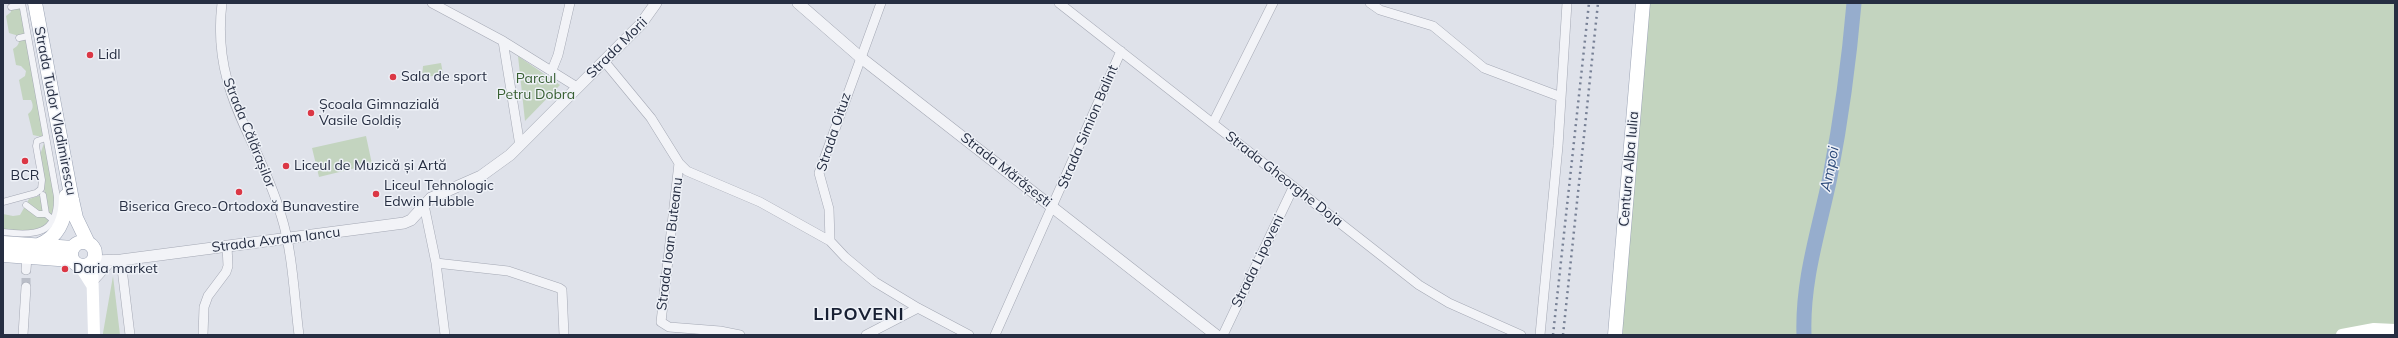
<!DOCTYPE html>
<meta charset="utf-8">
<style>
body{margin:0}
#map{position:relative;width:2398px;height:338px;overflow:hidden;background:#dfe2ea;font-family:Mulish,sans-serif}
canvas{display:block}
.frame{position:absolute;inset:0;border:4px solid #262e42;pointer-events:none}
</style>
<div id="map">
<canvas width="2398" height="338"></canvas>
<div class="frame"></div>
</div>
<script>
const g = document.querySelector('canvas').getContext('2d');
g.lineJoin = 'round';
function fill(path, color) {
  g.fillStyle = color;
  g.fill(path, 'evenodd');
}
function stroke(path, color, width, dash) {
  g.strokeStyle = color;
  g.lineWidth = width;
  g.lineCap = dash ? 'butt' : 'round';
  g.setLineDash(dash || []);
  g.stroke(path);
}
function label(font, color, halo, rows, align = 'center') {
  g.font = font + ' Mulish,sans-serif';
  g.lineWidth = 3;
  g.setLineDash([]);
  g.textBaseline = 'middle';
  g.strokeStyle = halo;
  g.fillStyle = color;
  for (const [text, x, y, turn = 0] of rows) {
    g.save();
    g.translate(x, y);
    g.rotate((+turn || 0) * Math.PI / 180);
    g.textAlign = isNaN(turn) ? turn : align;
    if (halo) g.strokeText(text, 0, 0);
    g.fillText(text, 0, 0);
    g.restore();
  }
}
fill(new Path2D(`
 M9,3H22L58,208L43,230L3,232V214L13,216L20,215L29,199L45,194L38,154L41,152L44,143L42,137L33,135L28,114C33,110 34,106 31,100H23L19,80L25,76L26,71L21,66L16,65L13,49C18,46 20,43 19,36L9,33L6,16L11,12Z
 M1648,3H2395V335H1622Z
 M518,56L560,85L525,121Z
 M441,63L443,74L422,78L423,66Z
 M366,136L372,164L319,177L312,148Z
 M113,276L120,335H103V333Z`), '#c3d4bf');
stroke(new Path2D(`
 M1804,335C1802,280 1819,230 1830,177C1841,120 1849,61 1854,3`), '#96adcd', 15);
stroke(new Path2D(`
 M26,287V270`), '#babec8', 9, [9, 4.5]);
const pedestrian = new Path2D(`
 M11,7L22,5
 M19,38L28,36
 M43,195L46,214L53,220
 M3,202L36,193L41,189L42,180L36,146L37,141L46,138
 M26,205L38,214H46
 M3,232C34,236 58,235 57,197L22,3`);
const minor = new Path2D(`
 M222,3C211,93 258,136 281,215C293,253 294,296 299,335
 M432,3L503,41L577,87
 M1059,3L1419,285L1449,303L1521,335
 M1370,3L1380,10L1433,26L1484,68L1561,97
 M503,41L520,146
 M604,61L651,118L679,163L687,171L760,202L830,241L845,257L875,282L918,308L969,335
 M552,70L558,55L570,3
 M1213,123L1273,3
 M679,163L661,322L669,327L720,331L740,335
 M424,205L436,263L445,335
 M830,241L829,209L819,173L881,3
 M121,260L130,335
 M436,263L508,271L559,288L562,290L564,335
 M26,270L27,257
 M23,335L26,287
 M203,335L204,307L208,296L226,272L228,266L227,246
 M866,335L918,308
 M995,335L1121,51
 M1223,335L1293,188
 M1540,335L1558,146L1567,3`);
const tertiary = new Path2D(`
 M798,3L860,57L1216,335
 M93,261L121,260L404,223L411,220L431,198L481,176L510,155L641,24L656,3
 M92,281L110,261`);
const primary = new Path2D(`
 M35,3L72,200L76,218L88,243
 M71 254a12 12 0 1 1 24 0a12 12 0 1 1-24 0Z
 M3,243L73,248
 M39,245C60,236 66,218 66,196
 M3,255L72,260
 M1615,335L1643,3`);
stroke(pedestrian, '#a4a8b4', 7);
stroke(minor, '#a4a8b4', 10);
stroke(tertiary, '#a4a8b4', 12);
stroke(primary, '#9da5b6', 15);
stroke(pedestrian, '#f2f3f7', 6);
stroke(minor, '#f2f3f7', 9);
stroke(tertiary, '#f2f3f7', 11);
stroke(new Path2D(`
 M92,262L94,335
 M80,266L92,285
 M2342,335L2374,329L2395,330`), '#fff', 12);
stroke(primary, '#fff', 14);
stroke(new Path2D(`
 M1553,335L1589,3
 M1563,335L1598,3`), '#778095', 2.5, [2, 4]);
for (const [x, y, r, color] of [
 [90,55,4,"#db3745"],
 [393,77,4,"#db3745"],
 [311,113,4,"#db3745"],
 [25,161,4,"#db3745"],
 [286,166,4,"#db3745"],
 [239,192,4,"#db3745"],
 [376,194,4,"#db3745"],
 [65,269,4,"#db3745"]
]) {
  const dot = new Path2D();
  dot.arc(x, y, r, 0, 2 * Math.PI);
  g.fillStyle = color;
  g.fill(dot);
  stroke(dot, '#eef1f7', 1.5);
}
label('14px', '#262e42', '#eef1f7', [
 ["Strada Morii",617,48,-45],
 ["Strada Tudor Vladimirescu",55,111,79],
 ["Strada Simion Balint",1088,127,-67],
 ["Strada Oituz",834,132,-72],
 ["Strada Călărașilor",249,133,68],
 ["Centura Alba Iulia",1629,169,-85],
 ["Strada Mărășești",1006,170,38],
 ["Strada Gheorghe Doja",1284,179,38],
 ["Strada Avram Iancu",276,240,-7],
 ["Strada Ioan Buteanu",670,244,-83],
 ["Strada Lipoveni",1258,261,-64]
]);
label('14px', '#262e42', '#eef1f7', [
 ["Lidl",98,55],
 ["Sala de sport",401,77],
 ["Școala Gimnazială",319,105],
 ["Vasile Goldiș",319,121],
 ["Liceul de Muzică și Artă",294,166],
 ["BCR",25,176,"center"],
 ["Liceul Tehnologic",384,186],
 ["Edwin Hubble",384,202],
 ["Biserica Greco-Ortodoxă Bunavestire",239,207,"center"],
 ["Daria market",73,269]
], 'left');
label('14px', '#375f32', '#eef1f7', [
 ["Parcul",536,79],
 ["Petru Dobra",536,95]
]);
label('italic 15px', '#2c4a7a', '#eef1f7', [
 ["Ampoi",1830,169,-79]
]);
g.letterSpacing = '1px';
label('bold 18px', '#182033', '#eef1f7', [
 ["LIPOVENI",859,315]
]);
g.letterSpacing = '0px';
</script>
